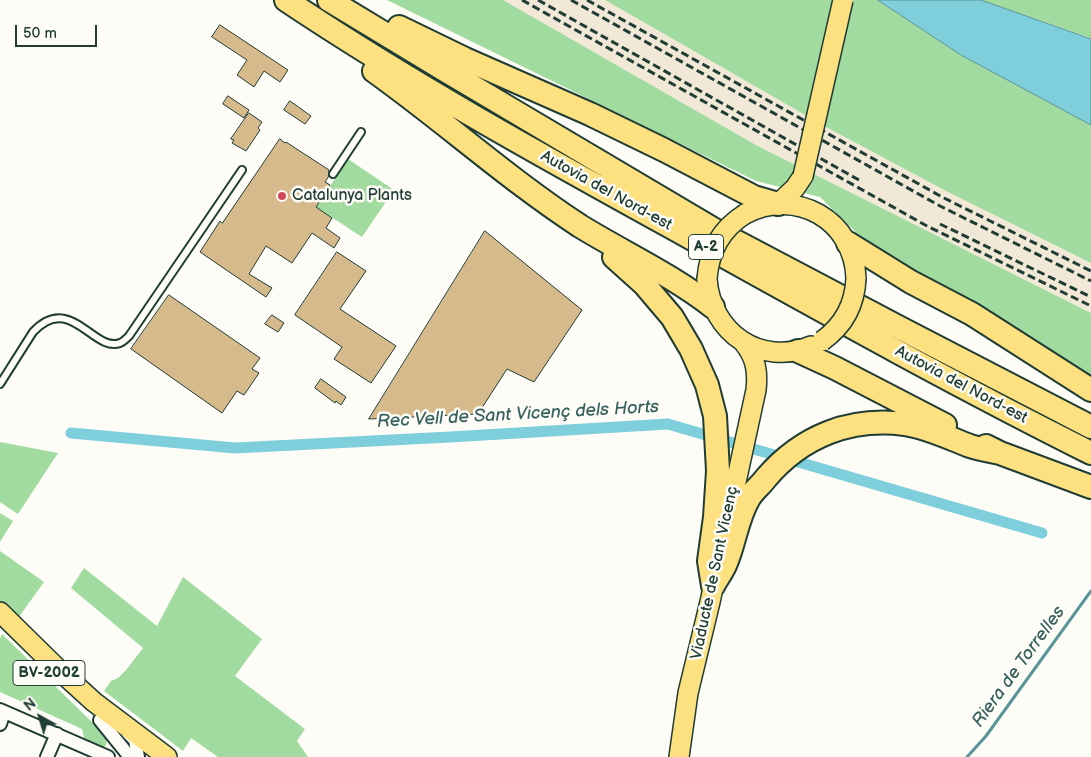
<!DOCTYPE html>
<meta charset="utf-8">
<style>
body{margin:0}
#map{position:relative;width:1091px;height:757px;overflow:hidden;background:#fdfcf7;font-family:"Balsamiq Sans",sans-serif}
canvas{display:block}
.north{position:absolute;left:15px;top:692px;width:50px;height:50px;-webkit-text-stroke:4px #fdfcf7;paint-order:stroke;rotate:321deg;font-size:14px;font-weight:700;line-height:20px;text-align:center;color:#1f3d34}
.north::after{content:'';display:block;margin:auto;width:18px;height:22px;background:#1f3d34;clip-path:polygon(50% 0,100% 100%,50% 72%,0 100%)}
.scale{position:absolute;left:15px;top:25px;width:82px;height:22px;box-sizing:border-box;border:2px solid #1f3d34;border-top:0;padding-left:6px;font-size:15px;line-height:18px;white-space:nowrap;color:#1f3d34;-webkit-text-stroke:4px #fdfcf7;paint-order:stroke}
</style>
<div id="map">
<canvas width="1091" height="757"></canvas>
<div class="north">N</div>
<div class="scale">50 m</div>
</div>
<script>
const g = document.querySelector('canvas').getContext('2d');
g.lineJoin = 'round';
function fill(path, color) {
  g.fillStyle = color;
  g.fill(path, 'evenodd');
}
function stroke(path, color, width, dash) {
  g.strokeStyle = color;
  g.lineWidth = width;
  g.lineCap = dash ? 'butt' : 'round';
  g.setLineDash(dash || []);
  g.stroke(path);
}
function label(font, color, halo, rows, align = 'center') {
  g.font = font + ' "Balsamiq Sans",sans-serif';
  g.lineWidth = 5;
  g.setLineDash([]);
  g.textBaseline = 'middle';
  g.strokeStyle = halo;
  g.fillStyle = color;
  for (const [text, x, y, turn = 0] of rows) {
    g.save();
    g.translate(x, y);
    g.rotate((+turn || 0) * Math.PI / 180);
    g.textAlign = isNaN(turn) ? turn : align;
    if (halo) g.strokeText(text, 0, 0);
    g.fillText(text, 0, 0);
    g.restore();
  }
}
fill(new Path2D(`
 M503,0H605L826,127L946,191L1091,263V313L756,145Z`), '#f2e8d7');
fill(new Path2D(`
 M387,0H503L756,145L1091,313V384L872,248L820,197L756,181Z
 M605,0H878L961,55L1091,125V263L946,191L826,127Z
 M981,0H1091V39L1090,38Z
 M348,159L394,190L362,237L316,207Z
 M0,442L58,453L18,514L0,502Z
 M0,513L13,521L0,542Z
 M0,551L44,582L16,621L0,605Z
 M84,568L157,626L183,577L262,639L235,676L305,729L297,741L308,757H218L191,738L183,751L104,691L111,681L118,678L126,670L143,648L71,588Z
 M2,634L102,732L107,740L106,746L100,748L85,742L82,729L0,692V639Z`), '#a2dba0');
const water = new Path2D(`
 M878,0H981L1091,39V125L961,55Z`);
fill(water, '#7fcedb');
stroke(water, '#599498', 1);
stroke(new Path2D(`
 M967,757L986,736L1091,591`), '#599498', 3);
stroke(new Path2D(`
 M71,433L235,448L450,437L668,424L1042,533`), '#7fcedb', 11);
const building = new Path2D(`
 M220,25L288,70L280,82L264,71L254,87L237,75L247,60L212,37Z
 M228,96L249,110L244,118L223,104Z
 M290,101L311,116L305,124L284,110Z
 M249,113L262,122L258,128L260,130L246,151L232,143L234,140L231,139Z
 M280,139L285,143L286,142L329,170V176L325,182L330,185L316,207L332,218L326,228L340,238L334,248L312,233L292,263L266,246L249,274L272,288L266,297L200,252L220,221L222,223Z
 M485,231L582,310L534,382L507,369L478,414L369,419Z
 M337,252L366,271L340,309L396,346L371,383L334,359L342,347L295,315Z
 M169,295L260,358L252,369L259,373L244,395L237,391L222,413L131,349Z
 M272,315L284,323L278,332L265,324Z
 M321,379L346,397L341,405L336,401L335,403L315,388Z`);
fill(building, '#d7ba8b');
stroke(building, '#1f3d34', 1);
const lane = new Path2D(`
 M333,174L361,132
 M0,384L33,332C70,292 94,353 120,343C123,342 127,338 129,336L242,170`);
const street = new Path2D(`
 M0,710L108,757
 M100,720L130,757
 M0,724L4,712
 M128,733L135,740L138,757
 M47,757L57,734`);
const primary = new Path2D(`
 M778,204L795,188L803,176
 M745,214C796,187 854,220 856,278
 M707,279C711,333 761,367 811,346
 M0,612L61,672L94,702L167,757
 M679,757L688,693L710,602L756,390C758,372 756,358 744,343`);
const highway = new Path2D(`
 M286,0C413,85 548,159 682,233C817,308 953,384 1091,453
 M329,0L448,72L718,232L902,329L1091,427
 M399,27L465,59L590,114L664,150L754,197L778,204
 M374,71C444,121 508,179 580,226C624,253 672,275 713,307
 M848,243L911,282L972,314L1091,390
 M614,257L644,284L672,317L691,349L707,385L715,416L718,471L715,517L709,561L713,586
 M798,351L835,368L945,425
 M986,446L1000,453L1091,487
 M713,586C717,578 723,571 726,563C735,542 737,518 749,498C753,491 761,485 766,478C802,436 850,417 905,424C927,427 949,438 970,446C980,449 990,451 1000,453`);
stroke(lane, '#1f3d34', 10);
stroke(street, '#1f3d34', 16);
stroke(primary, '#1f3d34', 22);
stroke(highway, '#1f3d34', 26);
stroke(lane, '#fdfcf7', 6);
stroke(street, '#fdfcf7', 12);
stroke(primary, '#fde080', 19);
stroke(highway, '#fde080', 22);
stroke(new Path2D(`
 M522,0L927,226L1091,306
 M538,0L859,180
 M571,0L940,206L1091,281
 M587,0L944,198L1091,271
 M940,224L1091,297`), '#1f3d34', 3, [8, 4]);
const primaryBridge = new Path2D(`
 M803,176L843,0
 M707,279C709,251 721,229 745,214
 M822,341C843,326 855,305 856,278`);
stroke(primaryBridge, '#1f3d34', 22, []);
stroke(primaryBridge, '#fde080', 19);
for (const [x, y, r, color] of [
 [282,196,5,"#d1495b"]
]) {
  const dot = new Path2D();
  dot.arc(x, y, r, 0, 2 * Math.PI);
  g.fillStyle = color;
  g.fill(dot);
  stroke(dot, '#fdfcf7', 2);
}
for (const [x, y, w] of [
 [706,247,35],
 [49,673,72]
]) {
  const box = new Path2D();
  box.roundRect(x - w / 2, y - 12.5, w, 25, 4);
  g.fillStyle = '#fdfcf7';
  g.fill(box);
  stroke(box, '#1f3d34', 1);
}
label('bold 15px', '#1f3d34', null, [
 ["A-2",706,247],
 ["BV-2002",49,673]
]);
label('16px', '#1f3d34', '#fdfcf7', [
 ["Autovia del Nord-est",606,191,29],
 ["Autovia del Nord-est",961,385,28],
 ["Viaducte de Sant Vicenç",715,573,-78]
]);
label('16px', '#1f3d34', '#fdfcf7', [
 ["Catalunya Plants",292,196]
], 'left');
label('italic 18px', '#37615e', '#fdfcf7', [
 ["Rec Vell de Sant Vicenç dels Horts",518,415,-3],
 ["Riera de Torrelles",1019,667,-54]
]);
</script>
